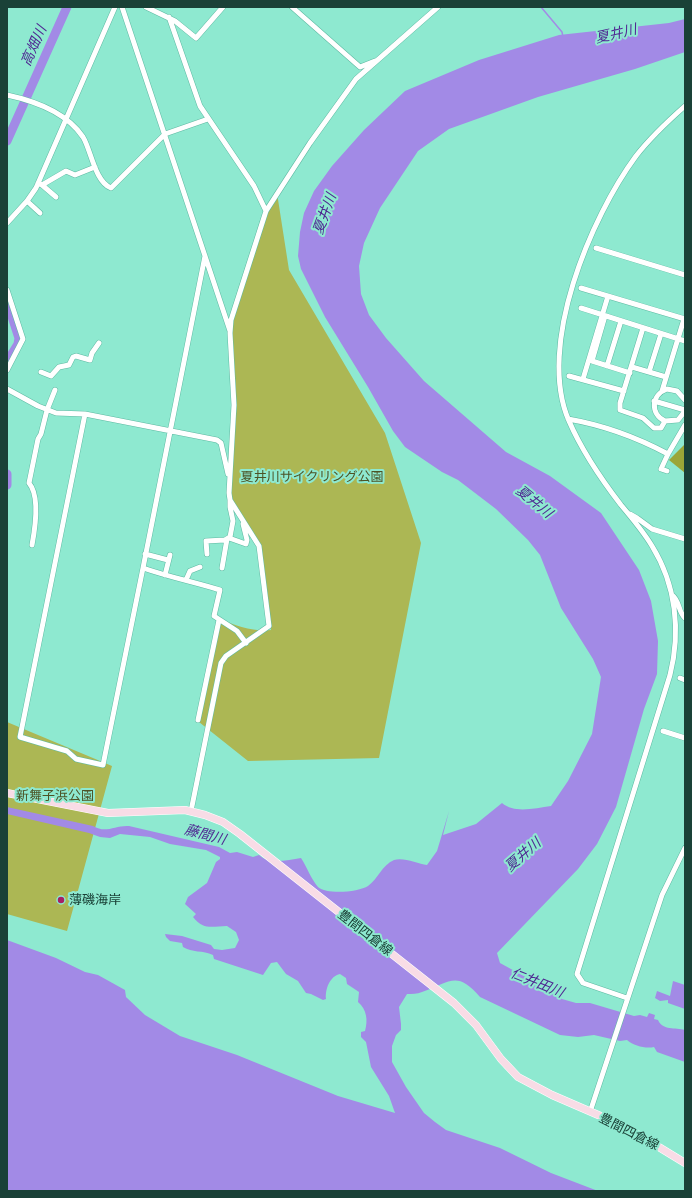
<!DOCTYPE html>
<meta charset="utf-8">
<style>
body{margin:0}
#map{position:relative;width:692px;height:1198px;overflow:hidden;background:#8ee9d0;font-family:Raleway,sans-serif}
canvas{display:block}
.frame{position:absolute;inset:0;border:8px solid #1a4137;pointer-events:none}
</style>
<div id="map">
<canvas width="692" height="1198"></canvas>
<div class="frame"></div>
</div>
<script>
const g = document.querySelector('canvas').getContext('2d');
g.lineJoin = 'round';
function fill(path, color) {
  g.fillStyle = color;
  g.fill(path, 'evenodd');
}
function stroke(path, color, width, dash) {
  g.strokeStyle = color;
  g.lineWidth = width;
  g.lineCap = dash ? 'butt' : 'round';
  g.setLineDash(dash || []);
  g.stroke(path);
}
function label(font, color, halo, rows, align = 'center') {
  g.font = font + ' Raleway,"Noto Sans JP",sans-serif';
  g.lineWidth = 4;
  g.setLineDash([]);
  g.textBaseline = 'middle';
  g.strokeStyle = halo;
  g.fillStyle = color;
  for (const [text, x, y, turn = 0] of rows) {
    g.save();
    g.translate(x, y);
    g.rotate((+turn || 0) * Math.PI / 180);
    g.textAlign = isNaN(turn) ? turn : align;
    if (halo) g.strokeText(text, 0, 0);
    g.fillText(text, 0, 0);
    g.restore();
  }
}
fill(new Path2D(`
 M277,193L289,270L385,433L421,543L379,758L248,761L199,722L221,619C234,626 256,632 271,630L260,550L229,502L233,406L228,321L259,225Z
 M7,722L112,766L67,931L7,914Z`), '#acb754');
fill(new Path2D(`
 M685,444V473L669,460Z`), '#9ba637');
fill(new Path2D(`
 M685,19V52L635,69L538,97L449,129L418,151L380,208L364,243L359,266L361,294L369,315L386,338L424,381L506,452L550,476L601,513L639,570L651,601L658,641L657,674L644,709L616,807L597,844L578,869L497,953L500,963L551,991L562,999L576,1003H590L634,1016L640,1015L647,1017L649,1013L655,1015L654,1019L658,1020C663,1031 675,1027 685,1030V1062L657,1052L654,1047C646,1049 634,1046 627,1040L620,1041L594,1035L578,1037L560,1035L480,997C457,970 450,982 422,992C417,994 412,994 407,994L399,1007L401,1024V1030L396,1035L392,1046V1062L406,1087L424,1113L435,1122L446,1130L500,1148L551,1173L598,1191H7V940L56,958L85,972L98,975L125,990L126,997L145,1015L180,1036L237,1055L338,1096L395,1113L389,1096L371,1067L366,1042L361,1037V1032L365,1031C368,1020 367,1010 358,1002L359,992L347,984L346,978L340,974C330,976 325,989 326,999L323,1000L311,994L306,993L298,981L286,974L277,962L271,963L263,975L214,959L213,955C203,950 192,953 183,947L182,943L170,941L166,937L165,934L182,936L211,945L214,949L222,950L235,948L239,940L236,932L227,926C213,926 204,931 193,917L196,914L185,904L188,897L207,883L216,862L220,859V857L206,850L170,844L150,837L120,834L110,838L100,837L89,833L7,814V807L93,826C106,834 115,825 129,826L219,847L230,853L237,852L253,857L259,855C270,865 287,860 301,858C307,867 311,879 318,887C327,895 359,892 368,886C378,879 382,865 394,860C404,857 418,864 427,865L437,851L449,811L443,835L476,824L502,803C515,814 535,808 551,806L568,781L592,734L601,677L593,659L561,608L540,555L528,540L496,509L458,480L442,472L405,447L393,431L368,387L325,317L301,269L298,256L300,232L304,213L314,191L332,166L364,130L405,91L479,60L559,35L669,23Z
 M673,981L685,985V1009L668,1003V1000L660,1001L655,998L657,991L670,996Z`), '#a28ae6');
stroke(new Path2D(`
 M541,7L562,32L563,37`), '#a28ae6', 1.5);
stroke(new Path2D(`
 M7,141L67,7
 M7,301L19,338L18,344L7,362
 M7,474V485`), '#a28ae6', 9);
const minor = new Path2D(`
 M122,7L230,331
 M146,7L175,21L196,38L223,7
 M292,7L360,67L375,61
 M169,17L200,106L254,186L266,211
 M7,95C35,101 67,113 83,137C91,150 95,182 111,188L165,134L208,119
 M38,183L42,185L66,171L75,175L95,167
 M42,185L56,197
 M27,201L40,213
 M7,223L27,201L36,188L115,7
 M596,248L685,275
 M205,256L143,568C169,577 194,582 220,590L214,616L237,631L246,643
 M581,288L685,319
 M7,290L23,339L7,370
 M581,308L685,341
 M605,316L592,361L630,373
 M643,328L620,403V410L643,418L654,428H661L665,421
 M607,366L621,321
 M632,367L666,377
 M41,372L51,376L59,367L69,365L73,357L76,356L90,360L92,353L99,343
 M649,372L661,334
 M569,376L624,391
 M583,379L608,296
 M7,389L38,406L56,413L85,414L217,440L221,443L228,474
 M662,391L684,319
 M685,400L677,391L667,389C651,395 650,414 665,421L678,420L685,411
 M654,401L685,410
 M85,414L20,737L67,751L76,759L103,765L143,568
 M568,419C603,425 636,437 668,454L685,425
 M667,471L661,469L668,454
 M630,514L637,518L652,529L685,539
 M229,538L246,544L247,540L243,524
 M32,545C35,529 40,496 29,483L38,439L41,434L47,410L55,390
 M145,554L168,560
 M207,554L206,541L225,540L230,537L233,521L230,507V500
 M222,568L227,539
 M165,575L170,555
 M186,580L190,571L200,567
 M672,595C680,601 678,612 685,618
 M680,678L685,680
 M198,720L219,620
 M663,731L685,738
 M191,811L221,663L226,656L269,626L259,546L230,500L229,493L234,405L230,333L231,320L266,211L310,143L356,79L438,7
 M627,998L583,983L577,974L670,675C681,631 676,585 652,546C643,531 632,518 621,505C601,479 582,451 569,421C536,346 591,217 636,156C650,138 668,121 685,106
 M590,1112L662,895L685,848`);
const major = new Path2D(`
 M7,793L108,813L185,810L205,815L223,822L240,834L454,1003L476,1025L501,1059L518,1077L552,1095L626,1127L685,1163`);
stroke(minor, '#5eb9a2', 6);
stroke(major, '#fff', 8);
stroke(minor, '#fff', 5);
stroke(major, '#f8dce6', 7);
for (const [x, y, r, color] of [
 [61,900,4,"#a61e65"]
]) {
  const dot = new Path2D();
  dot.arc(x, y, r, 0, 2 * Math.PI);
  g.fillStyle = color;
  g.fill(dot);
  stroke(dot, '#8ee9d0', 1.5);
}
label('13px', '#4d5326', '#8ee9d0', [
 ["夏井川サイクリング公園",312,477],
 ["新舞子浜公園",55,796]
]);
label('13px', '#1a4137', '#8ee9d0', [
 ["薄磯海岸",69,900]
], 'left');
label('13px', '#1a4137', '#8ee9d0', [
 ["豊間四倉線",365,933,38],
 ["豊間四倉線",629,1132,27]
]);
label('italic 14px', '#4f2892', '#8ee9d0', [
 ["夏井川",616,34,-13],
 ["高畑川",34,46,-66],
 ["夏井川",325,214,-70],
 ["夏井川",534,502,39],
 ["藤間川",205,835,15],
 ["夏井川",523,855,-41],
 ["仁井田川",537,983,22]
]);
</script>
